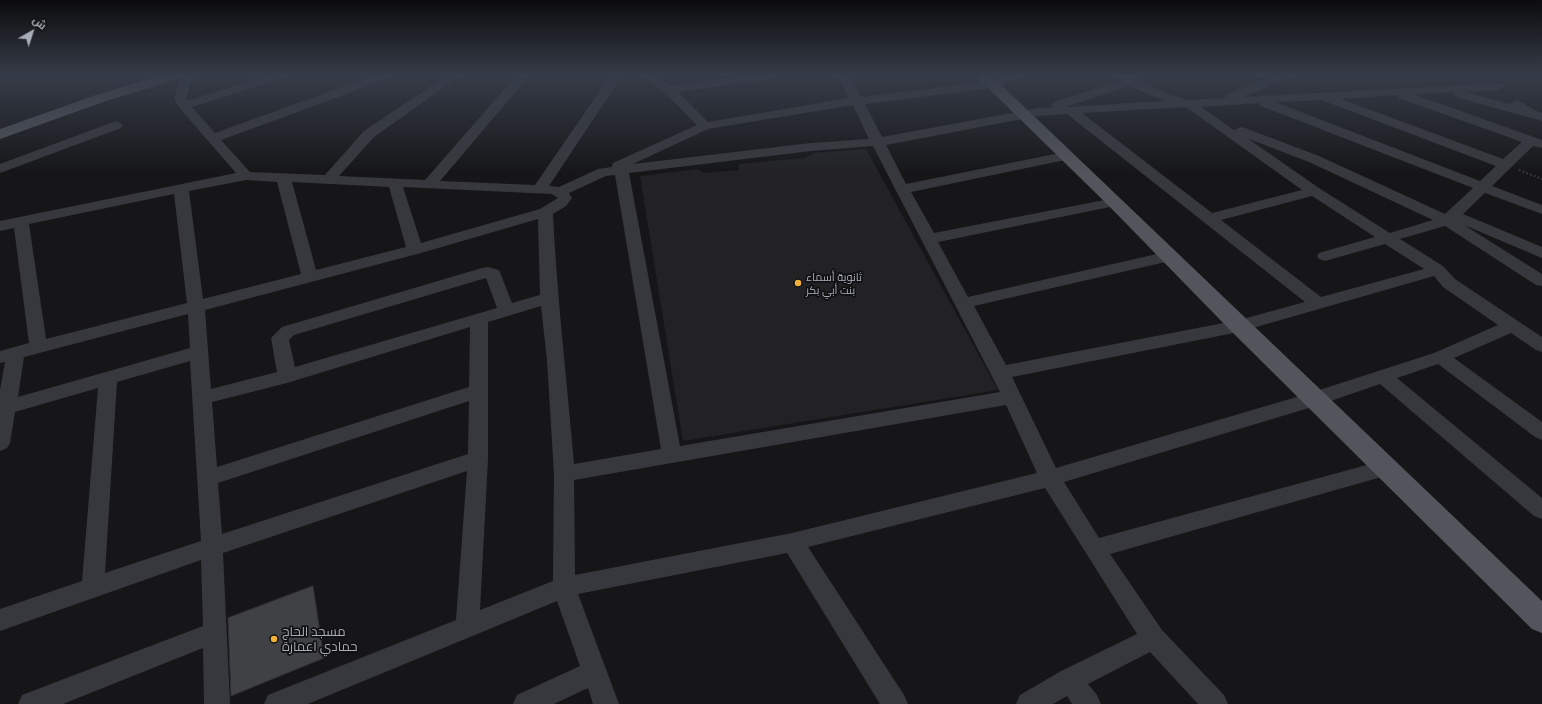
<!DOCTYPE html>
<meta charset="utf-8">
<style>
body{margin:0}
#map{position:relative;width:1542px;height:704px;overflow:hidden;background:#161618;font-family:"Exo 2",Cairo,sans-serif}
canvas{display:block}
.north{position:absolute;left:12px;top:12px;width:40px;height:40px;-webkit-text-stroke:3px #111113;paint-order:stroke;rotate:39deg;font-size:11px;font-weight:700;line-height:16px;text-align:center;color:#a8adb8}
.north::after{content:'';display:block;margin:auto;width:14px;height:18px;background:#a8adb8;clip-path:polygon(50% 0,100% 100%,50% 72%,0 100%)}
</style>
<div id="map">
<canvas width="1542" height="704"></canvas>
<div class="north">ش</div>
</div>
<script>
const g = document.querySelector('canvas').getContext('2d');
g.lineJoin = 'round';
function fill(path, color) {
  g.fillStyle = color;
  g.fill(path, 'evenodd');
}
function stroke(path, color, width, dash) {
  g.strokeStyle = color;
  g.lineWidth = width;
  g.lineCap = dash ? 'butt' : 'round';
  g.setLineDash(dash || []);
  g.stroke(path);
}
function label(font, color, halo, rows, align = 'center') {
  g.font = font + ' "Exo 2",Cairo,sans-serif';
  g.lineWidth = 3.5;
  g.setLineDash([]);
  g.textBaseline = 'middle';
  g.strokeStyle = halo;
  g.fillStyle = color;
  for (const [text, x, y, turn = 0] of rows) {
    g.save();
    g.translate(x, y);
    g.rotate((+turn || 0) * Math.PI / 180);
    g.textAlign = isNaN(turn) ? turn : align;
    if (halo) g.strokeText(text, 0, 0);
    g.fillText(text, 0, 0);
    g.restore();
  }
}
fill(new Path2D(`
 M866,149L998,390L683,441L640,176L697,169L705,173L739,170V164L805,158L814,153Z`), '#222225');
const building = new Path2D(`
 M313,586L324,658L231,696L228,618Z`);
fill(building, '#404145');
stroke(building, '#303034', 1);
stroke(new Path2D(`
 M1519,170L1542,179`), '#3d3f44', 2, [1.5, 2.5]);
fill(new Path2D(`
 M181,76H193L186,99L187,101L265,76H283L281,79L192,107L215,133L372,76H389L387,79L221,140L250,172L325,175L364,131L446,76H460L374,137L339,176L425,180L516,76H529L440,181L535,185L610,76H622L549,186L559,187L598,169L612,167L613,163L697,125L665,93L643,76H657L671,86L742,76H774L768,80L678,92L708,122L849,98L838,76H850L861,97L990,81L1003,76H1020L1018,79L992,88L865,104L882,137L1038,108L1053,107L1052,105L1054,102L1119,81L1111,76L1138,77L1139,81L1169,94L1188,100L1225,98L1227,94L1273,76H1290L1288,79L1243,97L1502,83L1504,86L1498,90L1465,92L1510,104L1516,100C1524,102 1532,110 1542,113V121L1456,97L1454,94L1455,92L1413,94L1542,140V148L1533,146L1492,186L1542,205V214L1485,193L1463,214L1542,247V258L1464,225L1542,274V286L1536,285L1445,226L1400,239L1443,266L1455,279L1542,337V352L1536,350L1511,333L1454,358L1542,422V440L1535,437L1438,364L1397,378L1542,498V519L1534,516L1380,384L1322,404L1064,482L1099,538L1385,460L1392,462L1395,468L1392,474L1385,476L1110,554L1162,630L1224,695L1228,704H1198L1150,652L1088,684L1097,695L1101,704H1072L1067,696L1053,704H1016L1020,695L1061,671L1137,634L1045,488L808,547L904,695L908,704H880L787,553L578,594L619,704H593L588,688L554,704H513L517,695L580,666L557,601L308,704H264L268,695L456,620L467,471L223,553L230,704H204L203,648L63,704H18L22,695L203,626L201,560L0,631V609L82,581L98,388L15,412L10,443L7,448L0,451V390L5,362L0,363V351L29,343L14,228L0,231V221L236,173L178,106L174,99ZM1129,86L1165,101L1066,107ZM1397,95L1399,98L1522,142L1503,159L1341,99ZM1323,100L1324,101L1496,166L1480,181L1275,102ZM1259,103L1261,106L1473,188L1445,214L1319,156L1245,128L1240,127L1234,130L1201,107ZM853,105L869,139L811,143L633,164L708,129ZM1186,107L1302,190L1212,213L1082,113ZM1067,114L1305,302L1239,320L1006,365L974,306L1170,261L1176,259L1178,256L1176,253L1170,251L968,297L938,242L1115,206L1120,205L1122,202L1120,199L1115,198L934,233L911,192L1065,160L1070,159L1072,156L1070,153L1065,152L906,184L886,145L1038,116ZM1247,138L1309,162L1433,220L1390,233L1319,188ZM873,146L1000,392L680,446L629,173L811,151ZM615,175L661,449L574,464C567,381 557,298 553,214L566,206L572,198L569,193L606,176ZM246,180L277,182L301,274L203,299L189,191ZM292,182L389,187L406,247L316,270ZM403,187L552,194L558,198L540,209L421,243ZM174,194L187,303L46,339L29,224ZM1312,196L1375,237L1319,253L1317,256L1319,259L1325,261L1385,244L1424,269L1321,297L1221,220ZM538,219L540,295L512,303L499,270L488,267L482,268L282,327L271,338L277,372L211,389L205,310L421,253ZM1434,276L1443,287L1498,325L1434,353L1310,393L1056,468L1012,377L1239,332ZM486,278L497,308L295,367L289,340L294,335ZM541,306L547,360L554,474L553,581L480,610L488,459V322ZM188,314L190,348L18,397L24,357ZM470,327L469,387L217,467L212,402L287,383ZM190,361L201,541L105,573L117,382ZM469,401L468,454L222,534L218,483ZM1006,405L1037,473L792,533L575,575L574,480Z
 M116,121L123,125L121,128L0,173V164Z`), '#37383d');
fill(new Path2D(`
 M157,76H180L178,79L106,101L0,139V129L96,95Z
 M976,76H992L1542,601V633L1532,629L1231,331L1109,206Z`), '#53555c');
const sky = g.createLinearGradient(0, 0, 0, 175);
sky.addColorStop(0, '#0c0c0d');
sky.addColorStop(0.43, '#363c48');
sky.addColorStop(1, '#363c4800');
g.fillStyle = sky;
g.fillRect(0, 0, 1542, 175);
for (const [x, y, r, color] of [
 [798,283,4,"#f2b134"],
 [274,639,4,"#f2b134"]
]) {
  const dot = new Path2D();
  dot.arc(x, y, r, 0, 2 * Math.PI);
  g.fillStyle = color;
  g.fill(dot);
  stroke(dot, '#111113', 1.5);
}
label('11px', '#a8adb8', '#111113', [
 ["ثانوية أسماء",806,277],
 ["بنت أبي بكر",806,290]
], 'left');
label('13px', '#a8adb8', '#111113', [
 ["مسجد الحاج",282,632],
 ["حمادي اعمارة",282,647]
], 'left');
</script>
